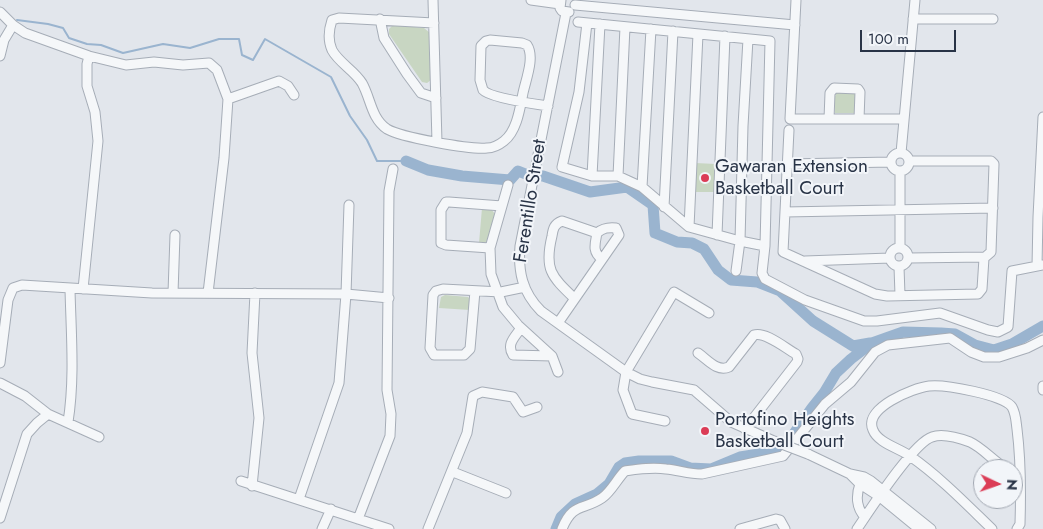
<!DOCTYPE html>
<style>
body{margin:0}
#map{position:relative;width:1043px;height:529px;overflow:hidden;background:#e2e6ec;font-family:Jost,sans-serif}
canvas{display:block}
.north{position:absolute;left:973px;top:459px;width:50px;height:50px;box-sizing:border-box;background:#f2f5f9;border:1px solid #a1a7b1;border-radius:50%;rotate:93deg;font-size:14px;font-weight:700;line-height:20px;text-align:center;color:#283346}
.north::after{content:'';display:block;margin:auto;width:18px;height:22px;background:#db3c56;clip-path:polygon(50% 0,100% 100%,50% 72%,0 100%)}
.scale{position:absolute;left:860px;top:30px;width:96px;height:22px;box-sizing:border-box;border:2px solid #283346;border-top:0;padding-left:6px;font-size:15px;line-height:18px;white-space:nowrap;color:#283346;-webkit-text-stroke:4px #f2f5f9;paint-order:stroke}
</style>
<div id="map">
<canvas width="1043" height="529"></canvas>
<div class="north">N</div>
<div class="scale">100 m</div>
</div>
<script>
const g = document.querySelector('canvas').getContext('2d');
g.lineJoin = 'round';
function fill(path, color) {
  g.fillStyle = color;
  g.fill(path, 'evenodd');
}
function stroke(path, color, width, dash) {
  g.strokeStyle = color;
  g.lineWidth = width;
  g.lineCap = dash ? 'butt' : 'round';
  g.setLineDash(dash || []);
  g.stroke(path);
}
function label(font, color, halo, rows, align = 'center') {
  g.font = font + ' Jost,sans-serif';
  g.lineWidth = 4;
  g.setLineDash([]);
  g.textBaseline = 'middle';
  g.strokeStyle = halo;
  g.fillStyle = color;
  for (const [text, x, y, turn = 0] of rows) {
    g.save();
    g.translate(x, y);
    g.rotate((+turn || 0) * Math.PI / 180);
    g.textAlign = isNaN(turn) ? turn : align;
    if (halo) g.strokeText(text, 0, 0);
    g.fillText(text, 0, 0);
    g.restore();
  }
}
fill(new Path2D(`
 M393,25L424,28L430,33L431,80L427,83L422,82L389,34V29Z
 M837,92L854,93L856,95L854,113H835V96Z
 M695,163L716,164L715,192H693Z
 M482,208L491,209L495,214L488,241L485,243H479Z
 M445,295L468,297L471,300L470,310L439,308L441,297Z`), '#c8d6c2');
stroke(new Path2D(`
 M17,20L48,24L63,28L69,38L87,44L101,45L123,53L163,44L190,48L219,39H239L242,55L253,60L265,39L331,77L350,116L367,140L377,161H406`), '#9ab4cf', 2);
stroke(new Path2D(`
 M406,161L428,170L462,176L510,180L518,171L528,175L543,176L590,192L627,187L653,205L655,233L677,242L692,243L704,249L718,270L731,280L757,282L780,291L813,321L853,346L870,343
 M556,529L561,517L575,504L597,494L609,484L619,467L625,463L639,461H671L690,468L711,469L740,457L778,451L791,438L812,408L824,393L836,373L851,359L872,343L903,332L941,333L955,334L975,345L994,350L1012,344L1043,326`), '#9ab4cf', 11);
const minor = new Path2D(`
 M433,0L437,142
 M531,0L560,4
 M561,0L560,8L562,11L569,12
 M796,0L790,119H903
 M575,5L795,25
 M0,12L13,25L25,33L89,56L126,65L154,62L183,65L209,63L217,70L228,99L224,158L208,293
 M566,13L520,246C518,271 522,292 541,311L626,372L640,379L652,382L694,390L731,422L774,441
 M380,19L384,38L407,74L421,93L436,98
 M913,19H993
 M578,22L770,41L765,246L762,273L765,279L805,300L864,321H877L940,313L988,330L998,332L1008,327L1012,271L1043,265
 M434,23L339,18L332,20C329,29 328,41 332,50C339,63 354,70 362,83C371,99 371,118 387,129C400,137 471,150 487,148C493,148 499,145 504,141C517,131 520,108 523,93C526,79 535,57 527,45L522,43L490,40L486,41L481,46L480,80L483,90C490,98 534,104 548,106
 M587,23L579,92L562,167L592,176H618L642,187L689,227L740,241L765,246
 M0,56L4,40L13,25
 M228,99L279,81L288,86L294,95
 M829,119L830,93L834,88L858,89L860,92L859,119
 M789,130L783,252L875,294L887,296L978,294L982,289L984,258L991,252L994,164L991,161H909
 M891 162a9 9 0 1 1 18 0a9 9 0 1 1-18 0Z
 M901,153L915,0
 M787,164L891,162
 M592,176L600,24
 M618,176L625,27
 M508,185L490,248L491,274L503,307L518,325L552,356L558,372
 M642,187L651,29
 M664,207L673,31
 M785,212L993,208
 M689,227L698,34
 M597,233C595,244 592,252 602,259
 M717,235L725,36
 M890 257a9 9 0 1 1 18 0a9 9 0 1 1-18 0Z
 M490,248L446,245L441,243V210L446,202H449L502,206
 M900,248V172
 M909,258L985,257
 M805,261L890,258
 M1037,266L1038,217L1043,117
 M899,267L900,295
 M736,271L740,241L743,126L748,39
 M83,289L98,141L95,112L87,86V64L89,56
 M475,291L470,349L464,355H434L430,348L433,295L436,291L443,289L501,292L525,287
 M173,293L175,235
 M574,298C551,276 544,269 552,236C553,229 554,224 562,221L597,233
 M558,323L619,235L616,228C608,227 603,228 597,233
 M521,328C515,337 506,344 513,355L552,356
 M698,353C708,360 717,372 729,367L754,335C765,331 785,348 796,354L798,359L797,362L745,429
 M0,363L8,300L13,288L22,285L152,293L346,294L389,298
 M0,383L25,396L48,414
 M1043,386V390
 M665,421L632,414L623,390L626,372L674,292L709,313
 M68,422C75,378 71,333 70,289
 M808,454L850,474L864,477L871,481L931,529
 M453,472L506,493
 M850,474L860,484L880,497L919,529
 M241,481L389,529
 M860,484C856,495 856,508 865,517
 M252,486L259,418L252,353L255,293
 M299,499L339,383L346,294L349,205
 M0,518L27,434L37,423L48,414L99,437
 M358,519L390,436L391,414L387,390L389,191L393,169
 M322,529L331,509
 M428,529L467,433L473,396L482,392L513,397L523,412L537,407
 M562,529C573,502 583,511 602,498C611,492 617,479 625,471C639,469 652,467 666,469C678,470 689,474 702,474L783,456L825,404L851,382L875,352L888,345L950,338L971,352L984,357H999L1027,348L1043,340
 M740,529L776,519L780,520L785,529
 M857,529C870,510 913,443 932,437C943,433 959,438 970,442C983,448 994,462 1007,469
 M992,529C966,504 940,477 910,456C899,448 878,443 873,430C863,408 913,388 929,386C944,384 1004,395 1012,407C1016,414 1016,422 1017,429C1021,461 1021,492 1020,524L1017,529`);
stroke(minor, '#a6adb7', 11);
stroke(minor, '#f5f7f9', 9);
const minorBridge = new Path2D(`
 M774,441L808,454`);
stroke(minorBridge, '#a6adb7', 11, []);
stroke(minorBridge, '#f5f7f9', 9);
for (const [x, y, r, color] of [
 [705,178,5,"#db3c56"],
 [705,431,5,"#db3c56"]
]) {
  const dot = new Path2D();
  dot.arc(x, y, r, 0, 2 * Math.PI);
  g.fillStyle = color;
  g.fill(dot);
  stroke(dot, '#f2f5f9', 2);
}
label('19px', '#283346', '#f2f5f9', [
 ["Gawaran Extension",715,167],
 ["Basketball Court",715,189],
 ["Portofino Heights",715,420],
 ["Basketball Court",715,442]
], 'left');
label('19px', '#283346', '#f2f5f9', [
 ["Ferentillo Street",531,201,-81]
]);
</script>
